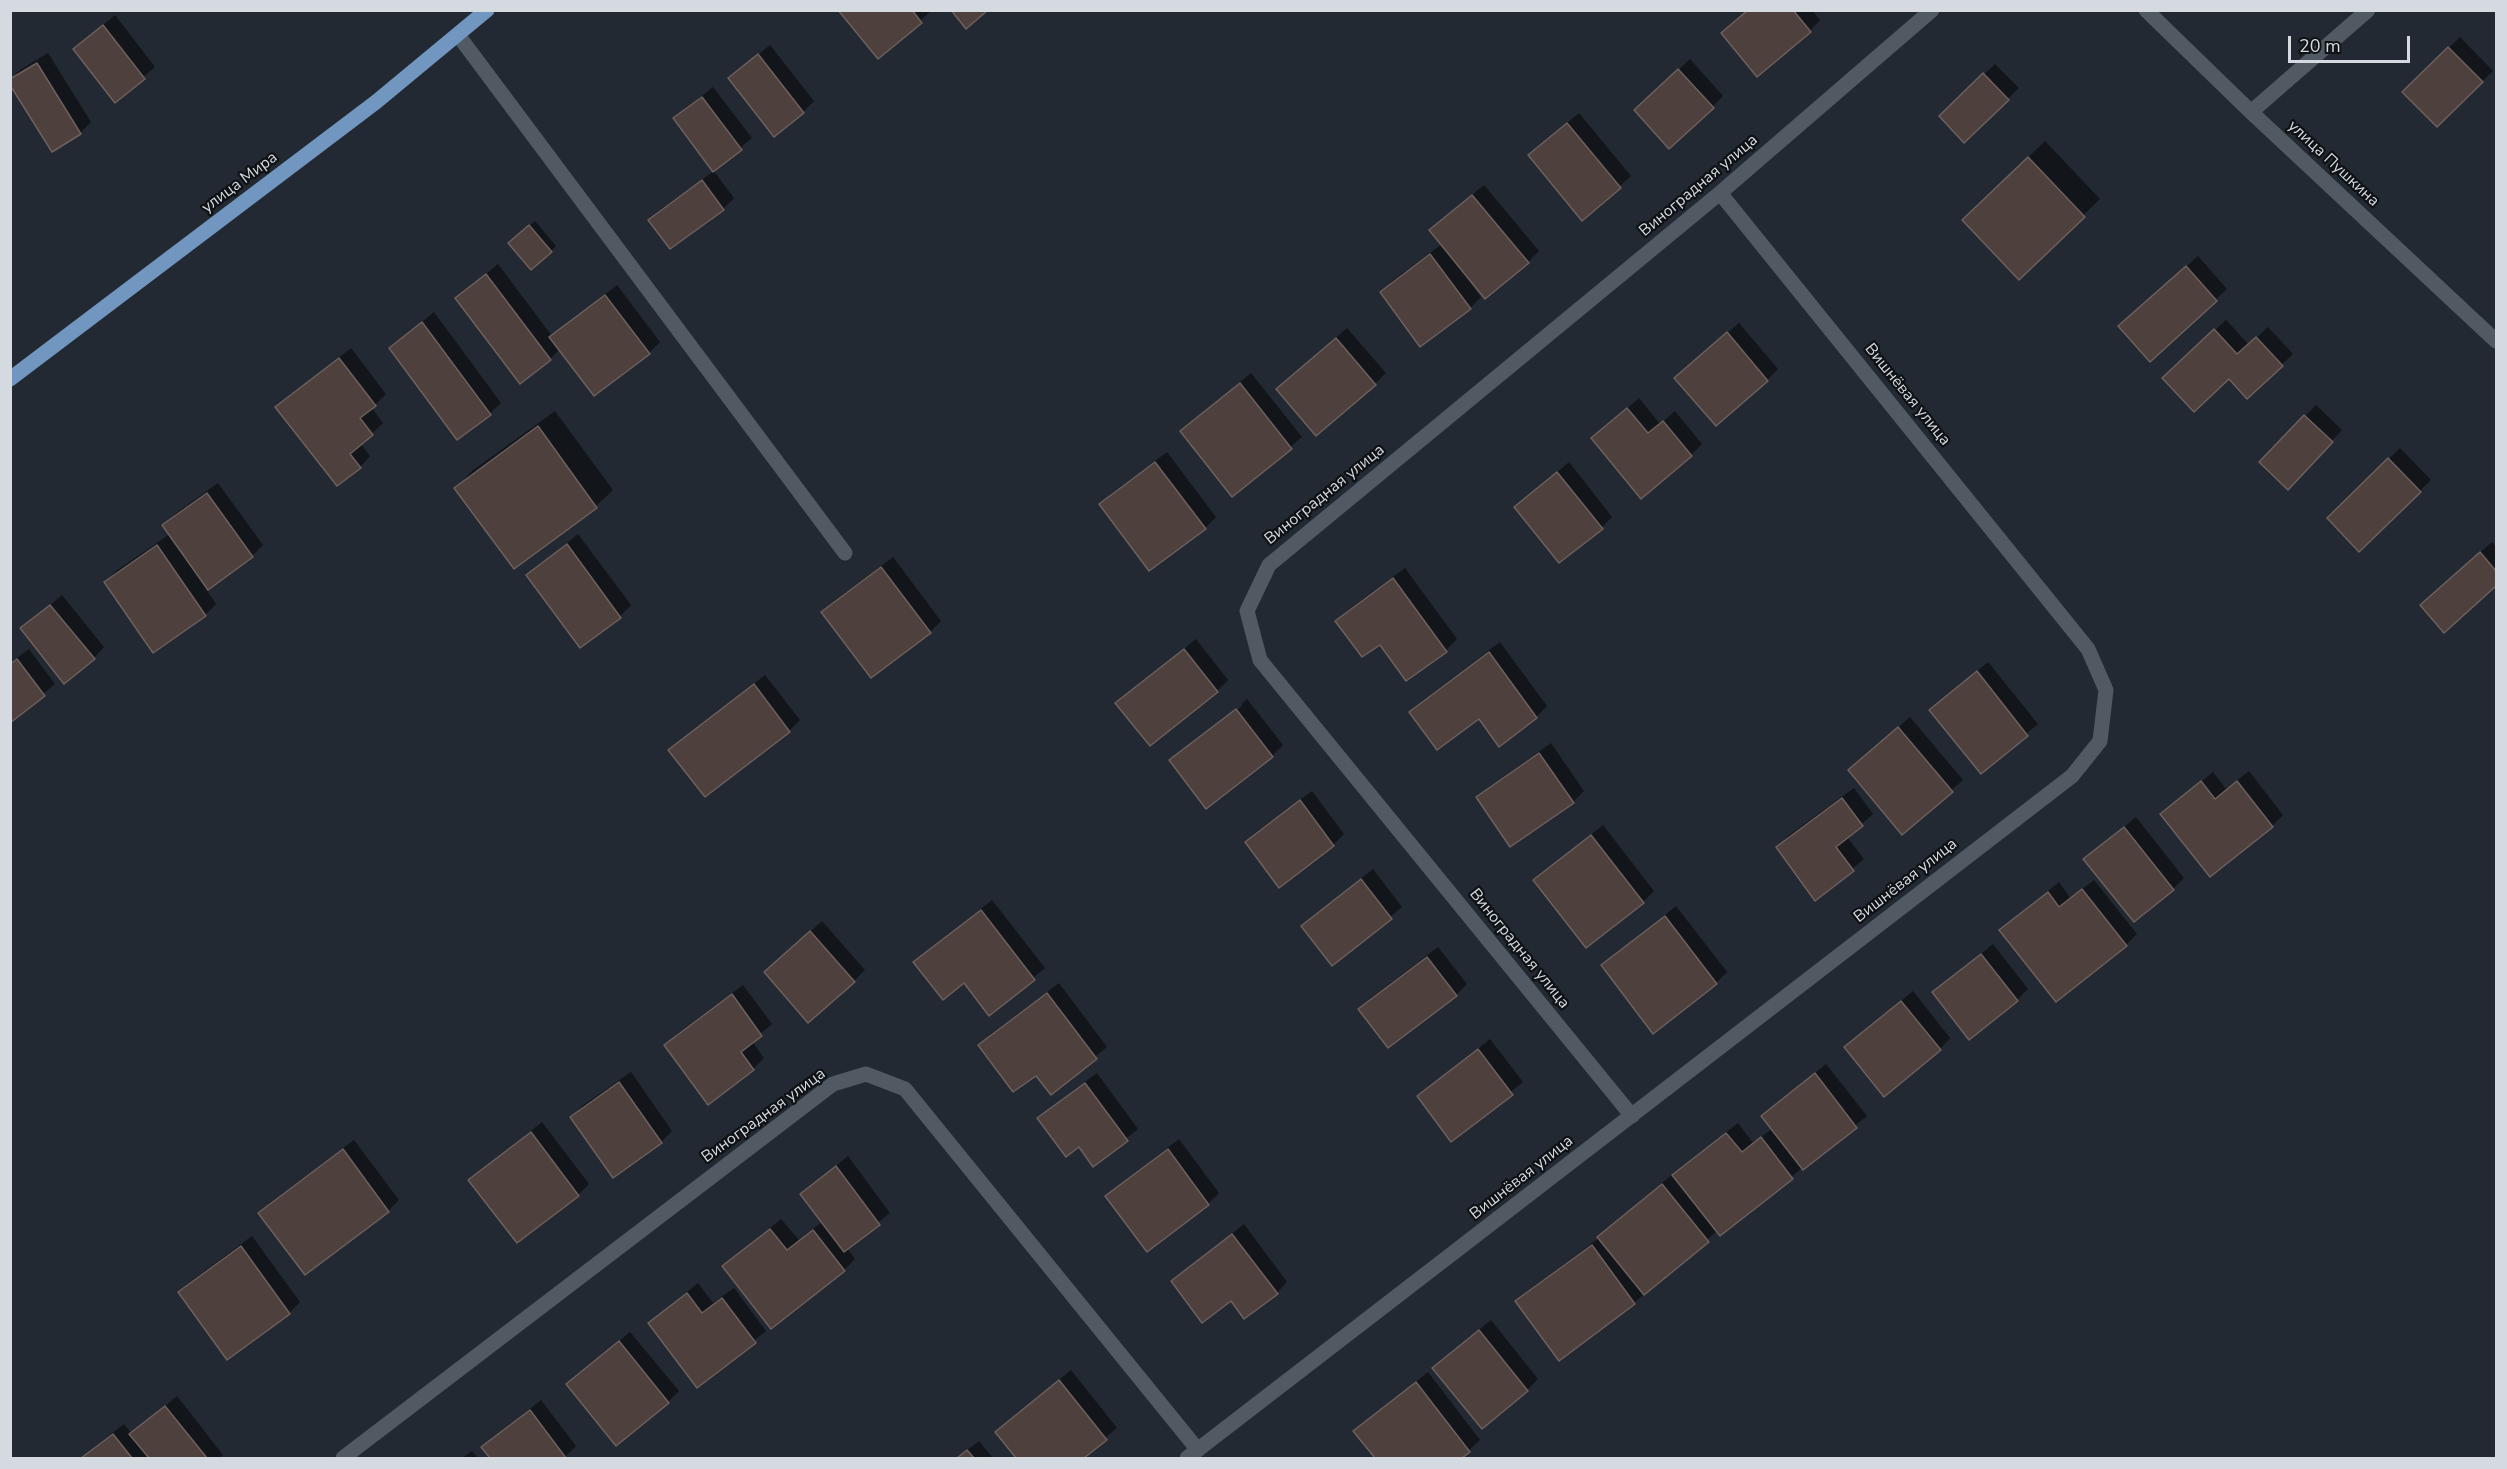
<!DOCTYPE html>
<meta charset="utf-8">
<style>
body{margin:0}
#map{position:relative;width:2507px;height:1469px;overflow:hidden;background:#222932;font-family:"Nunito Sans",sans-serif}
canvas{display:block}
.frame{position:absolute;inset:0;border:12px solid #d5dae0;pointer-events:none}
.scale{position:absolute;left:2288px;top:36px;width:122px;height:27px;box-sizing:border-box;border:3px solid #d5dae0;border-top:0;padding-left:8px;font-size:18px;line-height:21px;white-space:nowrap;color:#d5dae0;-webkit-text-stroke:4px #0e1215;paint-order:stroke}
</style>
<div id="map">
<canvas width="2507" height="1469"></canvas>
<div class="frame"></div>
<div class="scale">20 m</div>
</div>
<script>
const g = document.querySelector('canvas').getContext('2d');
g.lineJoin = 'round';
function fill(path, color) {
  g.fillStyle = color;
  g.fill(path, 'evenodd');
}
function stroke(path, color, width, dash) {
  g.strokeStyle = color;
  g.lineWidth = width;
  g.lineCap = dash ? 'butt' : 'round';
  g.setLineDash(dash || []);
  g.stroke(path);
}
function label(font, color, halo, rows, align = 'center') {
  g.font = font + ' "Nunito Sans",sans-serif';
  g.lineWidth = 4.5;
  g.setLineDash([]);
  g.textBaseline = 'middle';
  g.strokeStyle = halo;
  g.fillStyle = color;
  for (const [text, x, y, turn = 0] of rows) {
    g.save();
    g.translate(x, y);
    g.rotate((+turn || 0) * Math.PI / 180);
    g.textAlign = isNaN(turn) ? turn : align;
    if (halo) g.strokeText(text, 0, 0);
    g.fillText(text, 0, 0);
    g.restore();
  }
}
fill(new Path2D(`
 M840,10H932L879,57Z
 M1748,10H1812L1820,20L1810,31Z
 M115,15L155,67L115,100L75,49Z
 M2460,37L2493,71L2437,125L2404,92Z
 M770,45L814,101L803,112L730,78Z
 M48,53L91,122L80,133L10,79L20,70Z
 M1690,59L1723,96L1712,107L1647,99Z
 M1995,64L2019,88L1964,141L1951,105Z
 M713,87L752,138L713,170L734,198L723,209L650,220L661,209L714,171L675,118Z
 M1579,113L1631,176L1583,219L1541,145Z
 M2045,141L2100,199L2019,278L1980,204Z
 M1484,185L1539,251L1528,262L1463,273L1481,297L1470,308L1382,292L1392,281L1442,244V219Z
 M535,221L556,246L551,251L515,238Z
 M2198,256L2227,289L2150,360L2131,316Z
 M498,264L552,336L617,285L660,342L649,353L594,394L560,349L550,359L457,298Z
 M434,312L501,403L490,413L391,348Z
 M2226,320L2249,345L2268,327L2293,354L2247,397L2229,377L2175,367Z
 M1739,323L1778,369L1767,380L1687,367Z
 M1347,328L1386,373L1375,384L1278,389Z
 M351,348L386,394L372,408L383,423L361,444L370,456L360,467L277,407Z
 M1251,373L1302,437L1233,495L1182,431Z
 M1639,398L1660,424L1675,411L1702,444L1691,455L1593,438Z
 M2316,405L2342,430L2288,487L2261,462Z
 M555,411L613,490L596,506L514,567L456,488L472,471Z
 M2400,448L2431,480L2359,550L2329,518Z
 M1167,452L1216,517L1205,528L1101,504L1112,493Z
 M1569,462L1612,517L1602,527L1516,507Z
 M218,483L263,545L252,556L206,589L216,604L205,615L153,651L105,582L116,571L170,534L164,525L175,514Z
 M578,534L631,605L620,616L528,575Z
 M2492,542L2496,547V584L2444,631L2433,594Z
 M893,557L941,621L930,632L823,612L834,601Z
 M1405,568L1457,639L1446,650L1380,642L1337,621L1348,610Z
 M62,595L104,647L94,658L22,629Z
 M1196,639L1228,680L1217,691L1117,703Z
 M1500,642L1547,706L1536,717L1411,712L1422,701Z
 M29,649L55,684L10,721V663Z
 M1988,662L2038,724L1981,772L1931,710Z
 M765,675L800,720L789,731L670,750Z
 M1247,699L1283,745L1272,756L1171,760L1181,751V753L1243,705L1241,704Z
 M1910,717L1963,780L1902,833L1850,770Z
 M1551,743L1584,791L1573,802L1478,798L1489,787Z
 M2249,771L2283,815L2272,826L2162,814L2213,772L2226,789Z
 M1854,788L1873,814L1847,837L1864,859L1816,899L1778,847L1788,836Z
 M1312,791L1344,834L1333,845L1247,842L1258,831Z
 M2136,817L2184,878L2173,889L2085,859Z
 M1603,825L1654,891L1643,902L1535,880Z
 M1373,869L1402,907L1333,964L1314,916Z
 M2094,880L2137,934L2126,945L2001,930L2059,882L2070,898Z
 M992,900L1045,968L989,1014L964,981L915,963Z
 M1676,906L1727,972L1716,983L1603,965Z
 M822,921L865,970L854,981L766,972Z
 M1993,944L2028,989L2017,1000L1934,992Z
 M1438,947L1467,984L1456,995L1360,1009L1371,998Z
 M1059,983L1107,1047L1051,1093L1036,1074L980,1045L991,1034Z
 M743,985L772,1024L752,1041L764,1058L753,1069L666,1045L677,1034Z
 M1913,991L1950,1038L1940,1049L1846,1047Z
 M1490,1039L1523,1082L1452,1139L1419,1096Z
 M1826,1064L1867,1116L1720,1234L1717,1231L1634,1303L1517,1302L1528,1291L1599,1238L1610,1226L1685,1164L1738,1123L1753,1143L1773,1128L1763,1116Z
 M631,1072L672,1131L661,1142L572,1117L582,1106Z
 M1097,1073L1138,1129L1093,1165L1079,1145L1039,1118L1050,1108Z
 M542,1122L589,1184L578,1195L470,1180Z
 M1179,1139L1219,1193L1208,1204L1147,1250L1107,1196L1118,1186Z
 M354,1140L399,1200L388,1211L305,1273L260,1213L271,1202Z
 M848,1156L890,1213L847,1248L855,1259L844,1270L771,1326L724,1266L781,1219L799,1240L822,1222L802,1194Z
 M1244,1224L1287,1282L1277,1293L1231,1299L1173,1281Z
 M252,1236L300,1302L289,1313L228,1358L180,1292L191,1281Z
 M698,1283L713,1303L734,1288L766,1331L697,1386L650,1323Z
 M1491,1320L1538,1379L1527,1390L1445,1357Z
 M630,1332L679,1391L668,1402L568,1384Z
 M1071,1370L1117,1428L1081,1458H1018L997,1432Z
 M1428,1372L1480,1440L1460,1458H1377L1355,1431Z
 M177,1396L223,1455L219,1458H80L124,1424L132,1434Z
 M541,1400L576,1446L564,1458H492L483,1447Z
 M979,1441L993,1458H957Z
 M472,1451L478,1458H462Z`), '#0007');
const building = new Path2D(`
 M838,10H912L922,23L878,59Z
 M951,10H988L966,29Z
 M1748,10H1793L1811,32L1757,77L1721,33Z
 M103,25L145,79L115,103L73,49Z
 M2448,47L2483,82L2437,127L2402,92Z
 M758,54L804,113L774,137L728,78Z
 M37,63L81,134L52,152L10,85V79Z
 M1678,69L1714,108L1669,149L1634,110Z
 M1983,73L2009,100L1964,143L1939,116Z
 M702,97L742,150L713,172L673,118Z
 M1567,123L1621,188L1582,221L1528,155Z
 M2028,157L2085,217L2019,280L1962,220Z
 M702,180L724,210L670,249L648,220Z
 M1472,195L1529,263L1485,299L1429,230Z
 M529,225L552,252L531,270L508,243Z
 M1430,254L1471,309L1420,347L1380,292Z
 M2186,266L2217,301L2150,362L2118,326Z
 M486,274L551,360L520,384L455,298Z
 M605,295L650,354L594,396L549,337Z
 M422,322L491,415L457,440L389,348Z
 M2214,329L2237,354L2256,337L2283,366L2247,399L2229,379L2194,412L2162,378Z
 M1727,332L1768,381L1716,426L1674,378Z
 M1336,338L1376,385L1316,436L1276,389Z
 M339,358L376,406L360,418L373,435L350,454L361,468L337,486L275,407Z
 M1240,383L1292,449L1232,497L1180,431Z
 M1627,408L1648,433L1663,421L1692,456L1641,499L1591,438Z
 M2304,415L2333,442L2288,490L2259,462Z
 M538,426L597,508L514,569L454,488Z
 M2388,458L2421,492L2359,552L2327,518Z
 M1155,462L1206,529L1149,571L1099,504Z
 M1557,472L1603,529L1559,563L1514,507Z
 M207,493L253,557L208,590L162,525Z
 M567,544L621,618L580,648L526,575Z
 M157,545L206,616L153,653L104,582Z
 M2480,552L2496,571V586L2444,633L2420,605Z
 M881,567L931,633L871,678L821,612Z
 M1393,578L1447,652L1406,681L1380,645L1362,657L1335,621Z
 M50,605L95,659L64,684L20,628Z
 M1184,649L1218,692L1150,746L1115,703Z
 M1489,652L1537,718L1499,747L1479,719L1437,750L1409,712Z
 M17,659L45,696L10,723V664Z
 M1977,671L2028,736L1981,774L1929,710Z
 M754,684L790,732L705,797L668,750Z
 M1236,709L1273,757L1206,809L1169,760Z
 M1898,727L1953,792L1902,835L1848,770Z
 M1539,753L1574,803L1510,847L1476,797Z
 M2201,781L2215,799L2237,781L2273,827L2210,877L2160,814Z
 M1842,798L1863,826L1836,847L1854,871L1815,901L1776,847Z
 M1300,800L1334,846L1279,888L1245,842Z
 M2124,827L2174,890L2134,922L2083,859Z
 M1591,835L1644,903L1586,948L1533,880Z
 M1361,879L1392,919L1332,966L1301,926Z
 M2082,889L2127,946L2056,1002L1999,930L2048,892L2059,907Z
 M981,910L1035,980L989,1016L964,983L943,1000L913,962Z
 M1665,916L1717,984L1653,1034L1601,965Z
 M810,931L855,982L808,1023L764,972Z
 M1981,954L2018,1001L1969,1040L1932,992Z
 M1427,957L1457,996L1388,1048L1358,1009Z
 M1047,993L1097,1059L1051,1095L1036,1076L1013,1092L978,1045Z
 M732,994L762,1036L741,1052L754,1070L708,1105L664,1045Z
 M1901,1001L1941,1050L1884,1097L1844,1047Z
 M1478,1049L1513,1095L1451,1142L1417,1096Z
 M1815,1073L1857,1128L1803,1170L1761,1116Z
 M619,1082L662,1143L613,1178L570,1117Z
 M1085,1083L1128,1141L1093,1167L1079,1147L1066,1157L1037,1118Z
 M531,1132L579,1196L517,1243L468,1180Z
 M1726,1133L1742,1152L1761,1137L1793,1179L1720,1236L1672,1175Z
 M343,1149L389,1212L305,1275L258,1213Z
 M1168,1149L1209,1205L1147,1252L1105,1196Z
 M836,1166L880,1225L844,1252L800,1194Z
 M1662,1184L1709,1242L1644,1295L1597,1237Z
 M770,1229L787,1250L813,1230L845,1271L771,1329L722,1266Z
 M1232,1234L1278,1294L1244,1319L1231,1301L1202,1323L1171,1281Z
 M1592,1245L1635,1304L1559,1361L1515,1301Z
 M241,1246L290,1314L227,1360L178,1292Z
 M687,1293L702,1313L722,1298L756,1343L697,1388L648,1323Z
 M1479,1330L1528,1391L1482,1429L1432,1368Z
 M619,1341L669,1403L616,1446L566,1384Z
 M1059,1380L1107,1440L1084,1458H1016L995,1432Z
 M1416,1382L1470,1452L1462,1458H1375L1353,1431Z
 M165,1406L207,1458H149L129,1434Z
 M530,1410L566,1458H490L481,1447Z
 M113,1434L132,1458H81Z
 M967,1450L974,1458H957Z`);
fill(building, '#4d403d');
stroke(building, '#6e605d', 1.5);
stroke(new Path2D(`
 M2146,10L2251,112L2496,341
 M458,35L845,553
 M2251,112L2368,10
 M1632,1116L1260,660L1247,611L1269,565L1720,193L1932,10
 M343,1458L833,1084L866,1074L905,1089L1198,1450
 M1187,1458L2072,776L2100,741L2106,690L2088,649L1720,193`), '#515963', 15);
stroke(new Path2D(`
 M10,379L376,102L487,10`), '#7196c0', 15);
label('16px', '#d5dae0', '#0e1215', [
 ["улица Пушкина",2333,164,43],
 ["улица Мира",240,183,-37],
 ["Виноградная улица",1699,186,-40],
 ["Вишнёвая улица",1907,395,51],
 ["Виноградная улица",1325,495,-39],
 ["Вишнёвая улица",1906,881,-38],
 ["Виноградная улица",1519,949,51],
 ["Виноградная улица",764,1116,-36],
 ["Вишнёвая улица",1522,1178,-38]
]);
</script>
